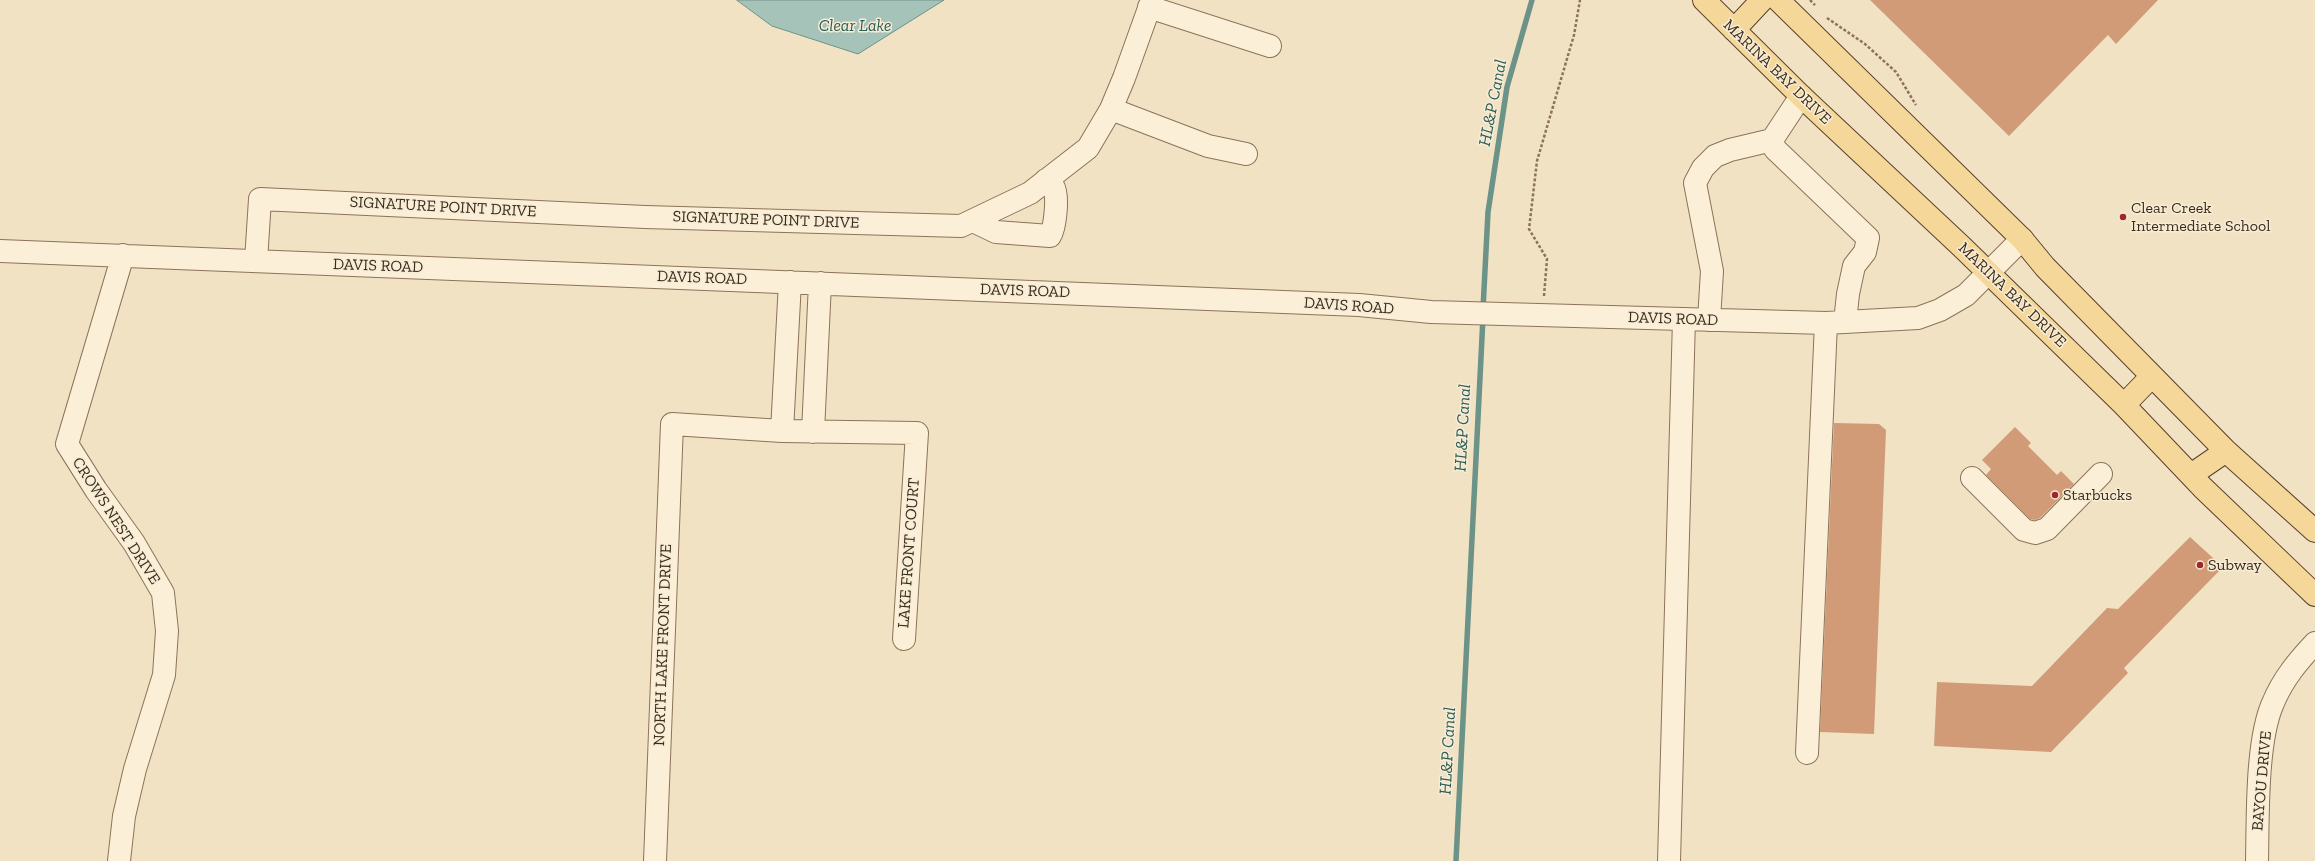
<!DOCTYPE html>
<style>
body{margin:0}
canvas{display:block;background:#f1e2c4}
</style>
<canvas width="2315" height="861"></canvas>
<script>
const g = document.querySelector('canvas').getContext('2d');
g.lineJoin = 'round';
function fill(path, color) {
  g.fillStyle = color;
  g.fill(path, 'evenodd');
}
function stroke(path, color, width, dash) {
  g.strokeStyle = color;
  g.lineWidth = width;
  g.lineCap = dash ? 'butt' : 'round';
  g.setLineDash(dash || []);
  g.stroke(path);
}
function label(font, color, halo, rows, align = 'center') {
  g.font = font + ' "Zilla Slab",serif';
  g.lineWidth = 3;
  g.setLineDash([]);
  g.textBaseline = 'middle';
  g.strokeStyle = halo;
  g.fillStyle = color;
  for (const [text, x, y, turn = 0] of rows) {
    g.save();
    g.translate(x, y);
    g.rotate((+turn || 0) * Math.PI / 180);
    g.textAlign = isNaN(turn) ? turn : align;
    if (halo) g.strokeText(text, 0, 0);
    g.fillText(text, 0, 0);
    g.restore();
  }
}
const water = new Path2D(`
 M737,0H944L858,54L772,26Z`);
fill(water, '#a6c3ba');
stroke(water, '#6c9388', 1);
stroke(new Path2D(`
 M1483,309L1488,212L1507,87L1532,0
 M1456,861L1483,317`), '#6c9388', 5.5);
fill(new Path2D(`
 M1870,0H2158L2116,44L2108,35L2009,136Z
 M1834,423L1879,424L1886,430L1874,734L1820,732Z
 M2015,427L2031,443L2028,446L2057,475L2061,471L2074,484L2040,518L2035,520L2030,519L1986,475L1991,469L1982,460Z
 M2190,537L2223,567L2124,668L2128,673L2051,752L1934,746L1937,682L2032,686L2107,608L2118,609Z`), '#d19b78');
const minor = new Path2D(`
 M1149,7L1270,46
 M1801,96L1772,140L1775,149L1868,238L1865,252L1854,266L1848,294L1845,322
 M1111,109L1208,146L1246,154
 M973,221L996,232L1050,236C1055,228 1059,196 1053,186C1052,184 1048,182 1046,180
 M0,251L1359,305L1431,312L1826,323L1918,318L1940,310L1966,295L2022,239
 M256,261L260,199L645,217L961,226L1030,193L1088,148L1111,109L1124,78L1152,0
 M1709,320L1712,271L1695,183L1703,168L1715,156L1730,150L1772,140
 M782,431L790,282
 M813,432L820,283
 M1972,478L2024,530L2035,533L2047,529L2101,474
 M1807,753L1826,323
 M119,861L124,816L135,769L164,675L167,631L163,593L134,543L96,490L67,444L123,255
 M655,861L672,424L782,431L917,433L904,639
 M1669,861L1684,319
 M2257,861C2258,818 2256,741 2273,703C2283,679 2298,661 2315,643`);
const major = new Path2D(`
 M1704,0L1801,96L1962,247L2124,405L2203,488L2315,595
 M1778,0L2022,239L2045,267L2226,451L2315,531
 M1734,30L1762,0
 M2124,405L2152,376
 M2191,475L2226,451`);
stroke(minor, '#8c7359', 24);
stroke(major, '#5a412d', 24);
stroke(new Path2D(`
 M1810,0L1815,5
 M1827,18L1865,44L1896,72L1916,105
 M1544,296L1547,259L1529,229L1537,161L1574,35L1580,0`), '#8c7359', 2.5, [3, 2]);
stroke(minor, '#fbefd8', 22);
stroke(major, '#f5d79a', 22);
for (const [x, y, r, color] of [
 [2123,217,4,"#9f262a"],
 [2055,495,4,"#9f262a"],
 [2200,565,4,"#9f262a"]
]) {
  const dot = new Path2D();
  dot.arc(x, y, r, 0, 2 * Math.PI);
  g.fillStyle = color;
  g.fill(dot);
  stroke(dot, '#f7ecd4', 1.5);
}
label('16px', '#3c2c1e', '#f7ecd4', [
 ["MARINA BAY DRIVE",1777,72,44],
 ["SIGNATURE POINT DRIVE",443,207,3],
 ["SIGNATURE POINT DRIVE",766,220,2],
 ["DAVIS ROAD",378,266,2],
 ["DAVIS ROAD",702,278,2],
 ["DAVIS ROAD",1025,291,2],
 ["MARINA BAY DRIVE",2012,295,44],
 ["DAVIS ROAD",1349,306,4],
 ["DAVIS ROAD",1673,319,2],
 ["CROWS NEST DRIVE",116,521,57],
 ["LAKE FRONT COURT",909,553,-86],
 ["NORTH LAKE FRONT DRIVE",663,645,-88],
 ["BAYOU DRIVE",2262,781,-85]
]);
label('16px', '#3c2c1e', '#f7ecd4', [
 ["Clear Creek",2131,208],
 ["Intermediate School",2131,226],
 ["Starbucks",2063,495],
 ["Subway",2208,565]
], 'left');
label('italic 17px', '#2c5c58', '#f7ecd4', [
 ["Clear Lake",855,26],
 ["HL&P Canal",1493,103,-79],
 ["HL&P Canal",1463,428,-87],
 ["HL&P Canal",1448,751,-87]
]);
</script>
